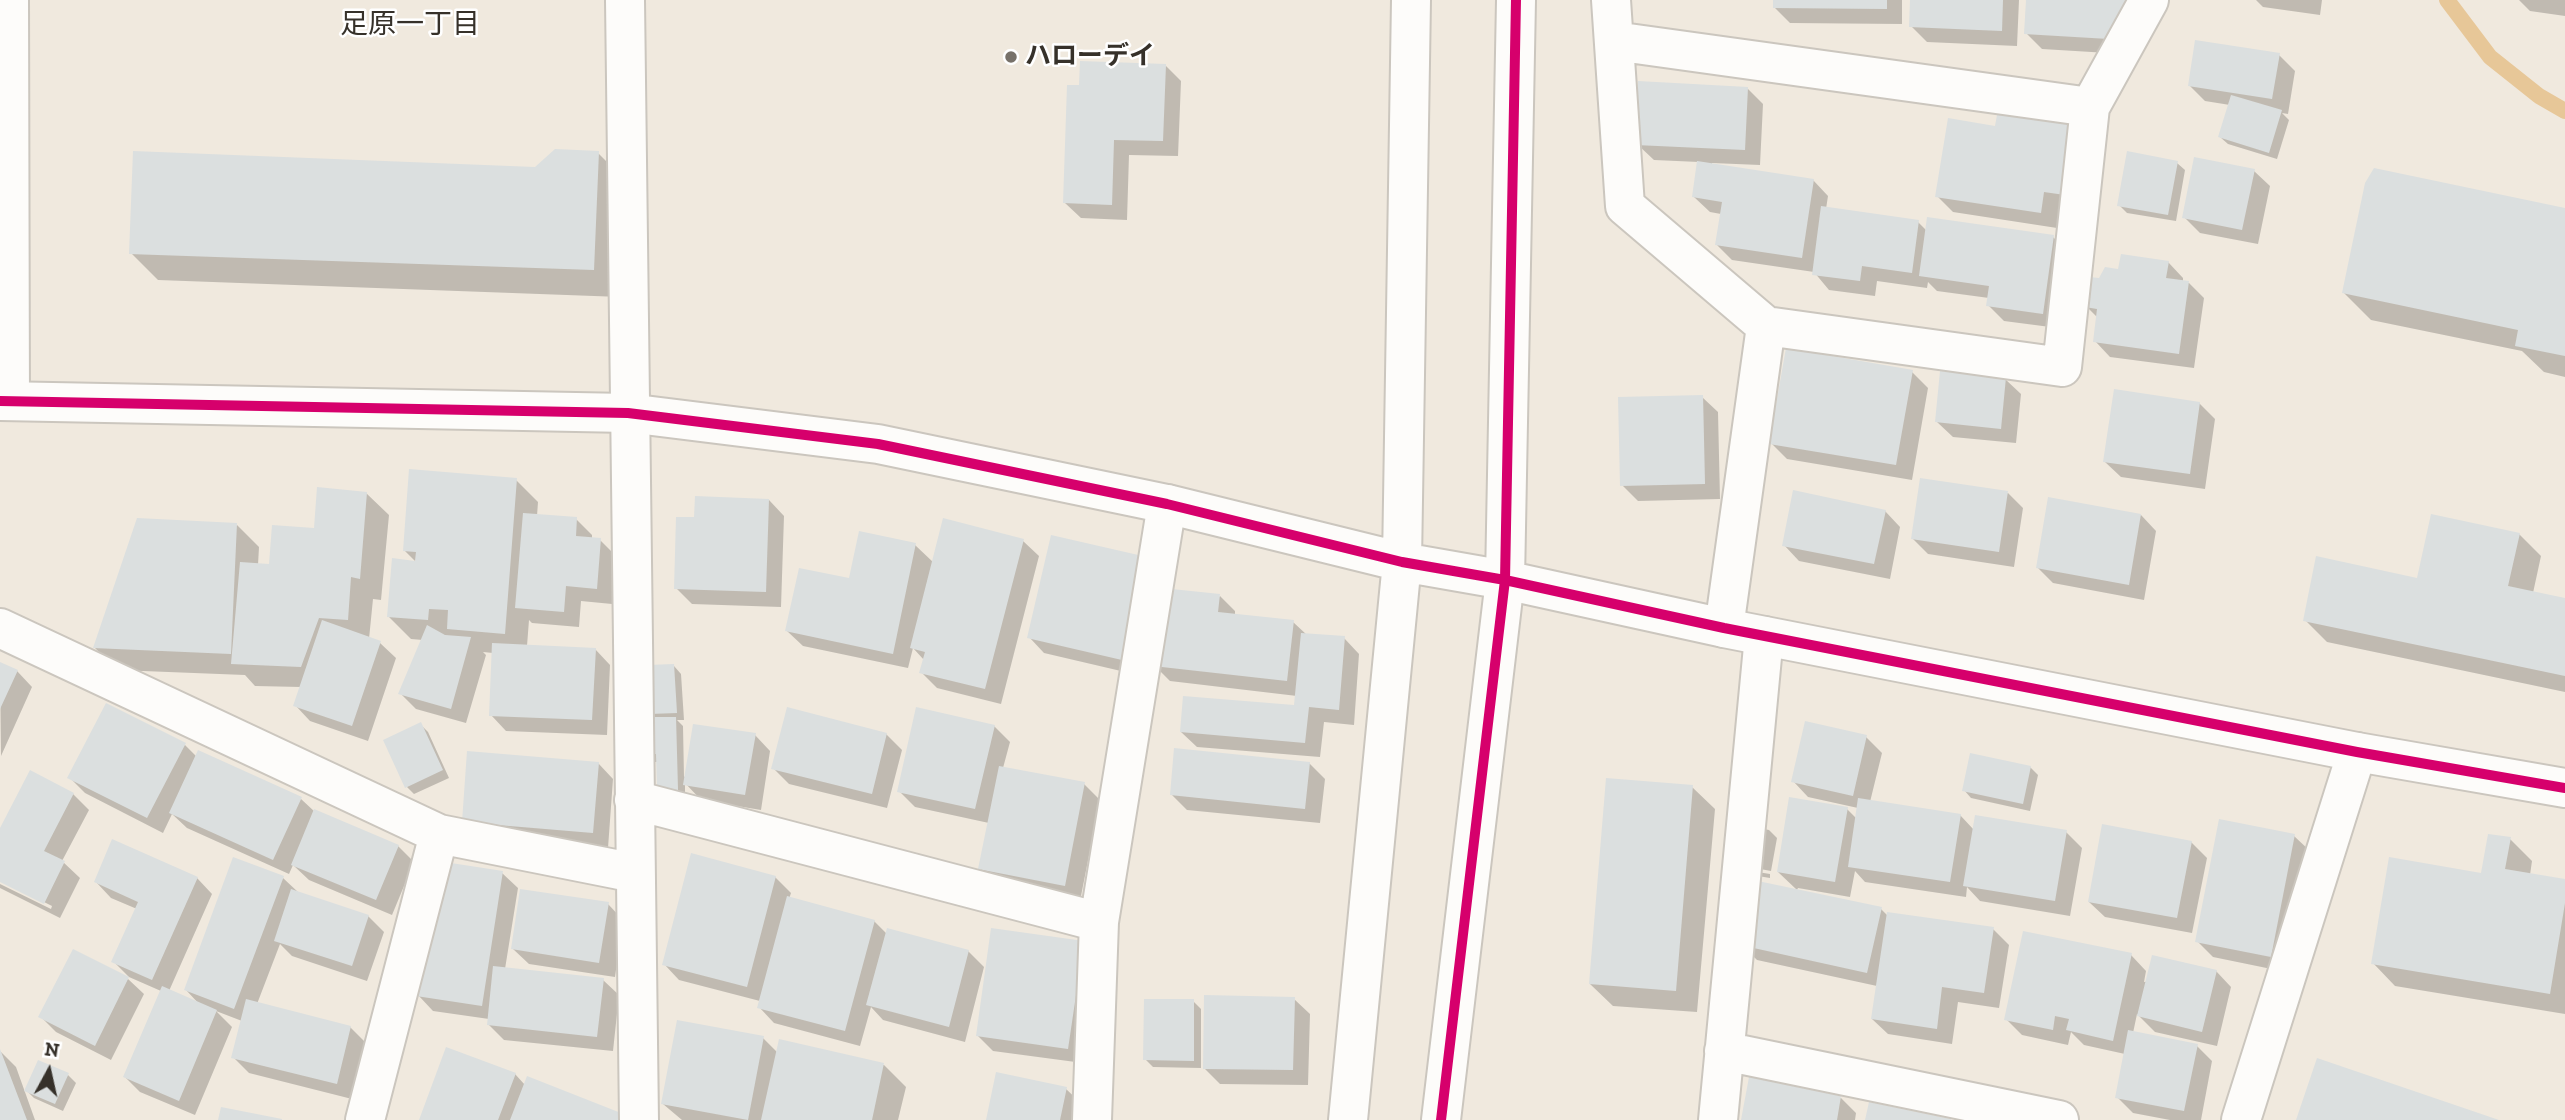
<!DOCTYPE html>
<meta charset="utf-8">
<style>
body{margin:0}
#map{position:relative;width:2565px;height:1120px;overflow:hidden;background:#f0e9de;font-family:"Zilla Slab",serif}
canvas{display:block}
.north{position:absolute;left:14px;top:1036px;width:70px;height:70px;-webkit-text-stroke:5px #fff;paint-order:stroke;rotate:8deg;font-size:19px;font-weight:700;line-height:28px;text-align:center;color:#36312a}
.north::after{content:'';display:block;margin:auto;width:24px;height:32px;background:#36312a;clip-path:polygon(50% 0,100% 100%,50% 72%,0 100%)}
</style>
<div id="map">
<canvas width="2565" height="1120"></canvas>
<div class="north">N</div>
</div>
<script>
const g = document.querySelector('canvas').getContext('2d');
g.lineJoin = 'round';
function fill(path, color) {
  g.fillStyle = color;
  g.fill(path, 'evenodd');
}
function stroke(path, color, width, dash) {
  g.strokeStyle = color;
  g.lineWidth = width;
  g.lineCap = dash ? 'butt' : 'round';
  g.setLineDash(dash || []);
  g.stroke(path);
}
function label(font, color, halo, rows, align = 'center') {
  g.font = font + ' "Zilla Slab","Noto Sans JP",serif';
  g.lineWidth = 5;
  g.setLineDash([]);
  g.textBaseline = 'middle';
  g.strokeStyle = halo;
  g.fillStyle = color;
  for (const [text, x, y, turn = 0] of rows) {
    g.save();
    g.translate(x, y);
    g.rotate((+turn || 0) * Math.PI / 180);
    g.textAlign = isNaN(turn) ? turn : align;
    if (halo) g.strokeText(text, 0, 0);
    g.fillText(text, 0, 0);
    g.restore();
  }
}
fill(new Path2D(`
 M1774,0H1902V24L1790,23L1774,7Z
 M1912,0H2019L2017,46L1927,42L1911,26Z
 M2028,0L2145,3L2141,55L2042,49L2026,33Z
 M2256,0H2322L2320,15L2263,7Z
 M2519,0H2565V16L2530,11Z
 M2279,55L2295,71L2288,114L2282,113L2289,120L2277,159L2228,144L2220,137L2230,105L2205,101L2190,86Z
 M1165,65L1181,81L1178,156L1129,155L1127,220L1081,218L1065,203L1081,86Z
 M1747,88L1763,104L1760,165L1712,163V165L1813,180L1828,196L1826,209L1918,222L1927,231L2053,237L2069,253L2058,328L2004,321L1988,305L1989,298L1937,291L1928,282L1927,288L1877,281L1875,296L1829,290L1814,272L1732,260L1717,245L1721,214L1710,212L1694,197L1699,162L1654,160L1638,145Z
 M1996,128L2080,209L2060,206L2057,228L1953,212L1937,196Z
 M598,153L625,180L621,297L158,280L131,253L536,169Z
 M2177,163L2185,170L2176,221L2127,213L2119,205Z
 M2254,171L2270,186L2258,244L2200,233L2184,217Z
 M2565,210V377L2544,372L2522,351L2371,320L2344,293Z
 M2168,262L2183,278V282L2189,283L2204,298L2194,368L2110,357L2095,341L2098,318L2087,307L2120,271Z
 M1912,372L1928,388L1912,480L1787,459L1771,443Z
 M2005,379L2021,394L2016,443L1953,437L1937,422Z
 M1702,397L1718,412L1720,499L1638,501L1622,485Z
 M2199,403L2215,419L2205,489L2121,477L2105,462Z
 M516,480L538,502L537,516L576,519L592,535V539L600,540L616,556L612,604L581,601L579,627L532,623L529,620L527,646L595,649L610,665L607,735L506,731L491,715L493,653L483,652L486,655L466,723L416,709L401,694L423,640L411,639L389,617L417,563L404,550Z
 M366,493L389,515L381,600L373,599L369,639L380,643L396,658L368,741L310,721L295,705L301,687L255,686L245,675L117,670L95,648L237,525L259,547L258,565L271,566Z
 M2008,493L2023,508L2014,567L1928,554L1912,538Z
 M769,500L784,516L781,607L692,604L676,588L696,519Z
 M1885,511L1900,527L1890,579L1799,561L1784,545Z
 M2141,515L2156,531L2144,600L2053,583L2038,568Z
 M2519,534L2541,556L2533,593L2565,600V692L2327,642L2305,620L2418,580Z
 M1053,537L1138,675L1044,653L1029,637Z
 M1023,541L1039,556L1001,704L937,688L921,672L924,660L913,648L908,668L803,646L787,631L915,545L934,563Z
 M1220,596L1235,611V616L1293,622L1307,635L1344,638L1359,654L1354,725L1324,722L1320,757L1197,747L1181,732L1296,707L1297,696L1170,681L1155,666Z
 M0,663L17,671L32,687L1,756Z
 M674,666L681,674L684,720H677L683,726L684,777L755,735L770,751L761,810L701,800L685,783V797H667L658,762H652L656,719L651,713Z
 M420,724L428,732L449,778L414,794L407,787Z
 M994,726L1010,742L1003,768L1084,784L1100,800L1080,901L996,884L980,869L989,823L915,807L899,791Z
 M886,734L902,750L887,808L789,784L773,768Z
 M1866,737L1882,753L1870,802L1960,815L1974,830L2066,832L2082,848L2070,916L1980,901L1967,887L1966,897L1865,882L1855,871L1850,897L1798,888L1797,890L1778,872L1847,809L1857,819L1858,808L1808,797L1793,781Z
 M185,745L197,757L301,799L315,812L398,846L414,862L392,915L309,880L293,865L289,874L187,828L172,814L163,833L85,793L69,777Z
 M598,763L613,779L608,848L463,822Z
 M1309,763L1325,779L1320,823L1187,810L1172,795Z
 M2030,767L2038,775L2030,811L1971,798L1964,790Z
 M1692,787L1715,809L1697,1012L1613,1006L1590,984Z
 M73,794L89,810L62,861L80,878L60,918L0,888V884L51,909L52,906L0,880V832Z
 M1740,824L1769,830L1777,838L1771,871L1739,865V869L1770,874V878L1740,873L1733,865Z
 M2294,836L2310,851L2286,972L2213,957L2197,941Z
 M2510,839L2532,861L2530,875L2565,881V1014L2395,986L2373,963L2482,875Z
 M2191,842L2207,858L2192,933L2105,917L2089,902Z
 M502,873L518,888L505,969L603,980L619,995L613,1051L504,1040L488,1024L489,1019L433,1011L418,995Z
 M775,877L791,893L789,899L874,921L887,934L968,951L984,967L965,1042L883,1020L871,1007L860,1046L774,1023L759,1007L760,1001L679,980L664,964Z
 M197,878L212,894L169,991L200,1005L186,990L283,878L299,893L368,916L384,932L367,981L292,956L280,944L257,1004L350,1027L366,1043L352,1099L249,1073L233,1057L242,1021L216,1011L232,1027L195,1115L140,1092L125,1077L161,991L129,977L114,962L137,909L111,898L96,882Z
 M608,904L623,920L615,977L529,964L513,949Z
 M1881,909L1888,916L1993,929L2009,945L1999,1008L1958,1002L1952,1044L1888,1034L1872,1019L1877,986L1757,960L1741,944Z
 M2131,955L2146,971L2144,982L2216,971L2231,987L2217,1046L2155,1032L2137,1014L2133,1033L2197,1046L2212,1061L2201,1120H2170L2133,1113L2117,1097L2125,1054L2084,1045L2071,1032L2068,1045L2022,1035L2006,1019Z
 M1099,958L1083,1063L993,1051L977,1035Z
 M128,979L144,994L111,1060L56,1032L40,1016Z
 M1294,999L1310,1014L1308,1085L1220,1084L1204,1068Z
 M1193,1001L1201,1009V1068L1153,1067L1145,1059Z
 M763,1038L778,1053L884,1065L906,1087L898,1120H682L663,1104Z
 M0,1051L16,1067L35,1120H0Z
 M515,1074L525,1085L629,1120H421Z
 M68,1075L76,1083L63,1111L34,1098L27,1091Z
 M1066,1089L1082,1104L1079,1120H987Z
 M1841,1098L1856,1113L1855,1120H1742Z`), '#0003');
stroke(new Path2D(`
 M2447,0L2490,57L2539,96L2565,111`), '#e7c798', 16);
fill(new Path2D(`
 M1773,0H1887V9L1773,8Z
 M1910,0H2003L2002,31L1909,27Z
 M2026,0H2129L2126,40L2024,34Z
 M2195,40L2280,53L2272,99L2188,86Z
 M1080,61L1166,64L1163,141L1114,140L1112,205L1063,203L1067,85H1079Z
 M1638,81L1748,87L1745,150L1636,145Z
 M2231,95L2282,110L2269,153L2218,137Z
 M1999,104L2077,117L2065,195L2044,192L2041,213L1935,197L1948,118L1995,126Z
 M555,149L599,151L594,270L129,254L133,151L535,167Z
 M2127,151L2178,161L2168,215L2117,206Z
 M2194,157L2255,169L2242,230L2182,218Z
 M1697,161L1814,179L1802,258L1715,245L1722,202L1692,197Z
 M2374,168L2565,208V356L2515,346L2518,330L2342,293L2365,183Z
 M1821,206L1919,220L1912,273L1862,266L1860,281L1812,275Z
 M1927,217L2054,235L2043,314L1986,306L1989,286L1919,276Z
 M2121,254L2169,261L2166,278L2189,281L2179,354L2093,342L2097,309L2085,307L2089,277L2099,278L2105,267L2118,269Z
 M1786,348L1913,370L1896,465L1769,444Z
 M1940,371L2006,377L2001,429L1935,422Z
 M2114,389L2200,402L2190,474L2103,462Z
 M1703,395L1705,484L1620,486L1618,397Z
 M409,469L517,478L505,634L447,629L448,610L429,609L428,620L387,617L392,558L415,561L416,552L403,551Z
 M1920,478L2008,491L1999,552L1911,539Z
 M317,487L367,492L360,579L351,577L348,620L319,618L301,667L231,664L240,562L269,564L272,525L314,528Z
 M1793,490L1886,510L1874,564L1782,546Z
 M695,496L769,499L766,592L674,589L676,517H694Z
 M2048,497L2141,514L2129,585L2036,568Z
 M523,513L577,517L576,536L601,538L597,589L566,586L564,612L515,608Z
 M2431,514L2520,533L2508,586L2565,598V676L2303,621L2316,556L2417,578Z
 M137,518L237,523L231,654L93,648Z
 M943,518L1024,539L985,689L919,673L925,652L910,648Z
 M859,531L916,543L893,654L785,631L799,568L849,578Z
 M1051,535L1147,557L1122,660L1027,638Z
 M1162,588L1220,594L1218,612L1294,620L1287,681L1153,666Z
 M322,620L381,641L352,726L293,706Z
 M427,625L445,635L471,637L451,709L398,694Z
 M1301,633L1345,636L1339,710L1309,707L1305,743L1180,732L1183,696L1294,705Z
 M492,643L596,648L592,720L489,716Z
 M0,662L18,670L0,709Z
 M674,664L677,713L649,714L647,665Z
 M106,703L186,743L147,818L67,778Z
 M787,707L887,733L872,794L771,769Z
 M916,707L995,725L975,809L897,792Z
 M642,717H676L678,790H657L656,754L642,755Z
 M1805,721L1867,735L1853,796L1791,782Z
 M421,722L443,770L405,788L383,740Z
 M693,724L756,733L745,795L683,785Z
 M1174,748L1310,762L1305,809L1170,795Z
 M198,750L302,797L273,860L169,813Z
 M467,751L599,762L593,833L462,822Z
 M1970,753L2031,766L2023,804L1962,791Z
 M999,766L1085,782L1065,886L978,869Z
 M30,770L74,793L44,851L65,861L44,904L0,882V828Z
 M1606,778L1693,785L1676,991L1589,984Z
 M1789,797L1848,807L1835,882L1777,872Z
 M1858,798L1961,814L1950,882L1848,867Z
 M314,809L399,845L376,900L291,865Z
 M1975,815L2067,830L2055,901L1963,886Z
 M2219,819L2295,834L2271,957L2195,942Z
 M2102,824L2192,841L2177,918L2088,902Z
 M2488,834L2511,837L2505,869L2565,879V903L2550,994L2371,964L2389,857L2481,873Z
 M112,839L198,877L152,980L111,962L138,902L94,882Z
 M691,853L776,876L747,987L662,965Z
 M233,857L284,876L234,1009L184,990Z
 M438,861L503,871L482,1006L416,996Z
 M1753,880L1882,907L1867,973L1740,945Z
 M291,889L369,915L352,966L274,941Z
 M520,889L609,902L599,963L511,949Z
 M787,896L875,920L845,1031L757,1008Z
 M1887,912L1994,927L1984,993L1942,987L1937,1029L1871,1019Z
 M887,928L969,950L949,1027L866,1005Z
 M991,928L1084,941L1068,1049L976,1036Z
 M2023,931L2132,953L2113,1041L2066,1030L2069,1019L2055,1016L2053,1030L2004,1020Z
 M73,949L129,977L95,1046L38,1017Z
 M2152,955L2217,970L2202,1032L2137,1016Z
 M493,966L604,978L597,1037L487,1025Z
 M162,986L217,1010L179,1101L123,1077Z
 M1204,995L1295,997L1293,1070L1203,1069Z
 M246,999L351,1026L337,1084L231,1058Z
 M1144,999H1194V1061L1143,1060Z
 M677,1020L764,1036L748,1120L661,1104Z
 M2128,1030L2198,1044L2184,1111L2115,1098Z
 M779,1039L884,1063L872,1120H761Z
 M446,1047L516,1073L498,1120H419Z
 M0,1049L27,1120H0Z
 M2317,1058L2499,1120H2296Z
 M38,1060L69,1073L55,1104L24,1091Z
 M996,1072L1067,1087L1060,1120H986Z
 M527,1076L626,1115L624,1120H510Z
 M1749,1077L1841,1096L1837,1120H1741Z
 M1869,1102L1951,1119V1120H1865Z
 M221,1107L282,1119V1120H218Z`), '#dbdfdf');
const minor = new Path2D(`
 M9,0L10,401
 M625,0L639,1120
 M1611,0L1625,206L1766,326
 M1614,41L2090,107
 M0,628L439,834L635,873
 M1724,628L1766,326L2062,367L2090,107L2149,0
 M634,800L1099,922
 M1724,1051L2059,1120
 M365,1120L439,834
 M1092,1120L1099,922L1167,504
 M1718,1120L1764,636
 M2241,1120L2357,752`);
const tertiary = new Path2D(`
 M0,401L628,413L878,444L1167,504L1402,562L1505,580L1724,628L2357,752L2565,788
 M1348,1120L1402,562L1411,0
 M1441,1120L1505,580L1516,0`);
stroke(minor, '#cbc6be', 42);
stroke(tertiary, '#cbc6be', 42);
stroke(minor, '#fdfcfa', 38);
stroke(tertiary, '#fdfcfa', 38);
stroke(new Path2D(`
 M0,401L628,413L878,444L1167,504L1402,562L1505,580L1724,628L2357,752L2565,788
 M1441,1120L1505,580L1516,0`), '#d6006c', 10);
for (const [x, y, r, color] of [
 [1011,57,7,"#777169"]
]) {
  const dot = new Path2D();
  dot.arc(x, y, r, 0, 2 * Math.PI);
  g.fillStyle = color;
  g.fill(dot);
  stroke(dot, '#fff', 2.5);
}
label('bold 26px', '#36312a', '#fff', [
 ["ハローデイ",1025,57]
], 'left');
label('28px', '#36312a', '#fff', [
 ["足原一丁目",410,25]
]);
</script>
